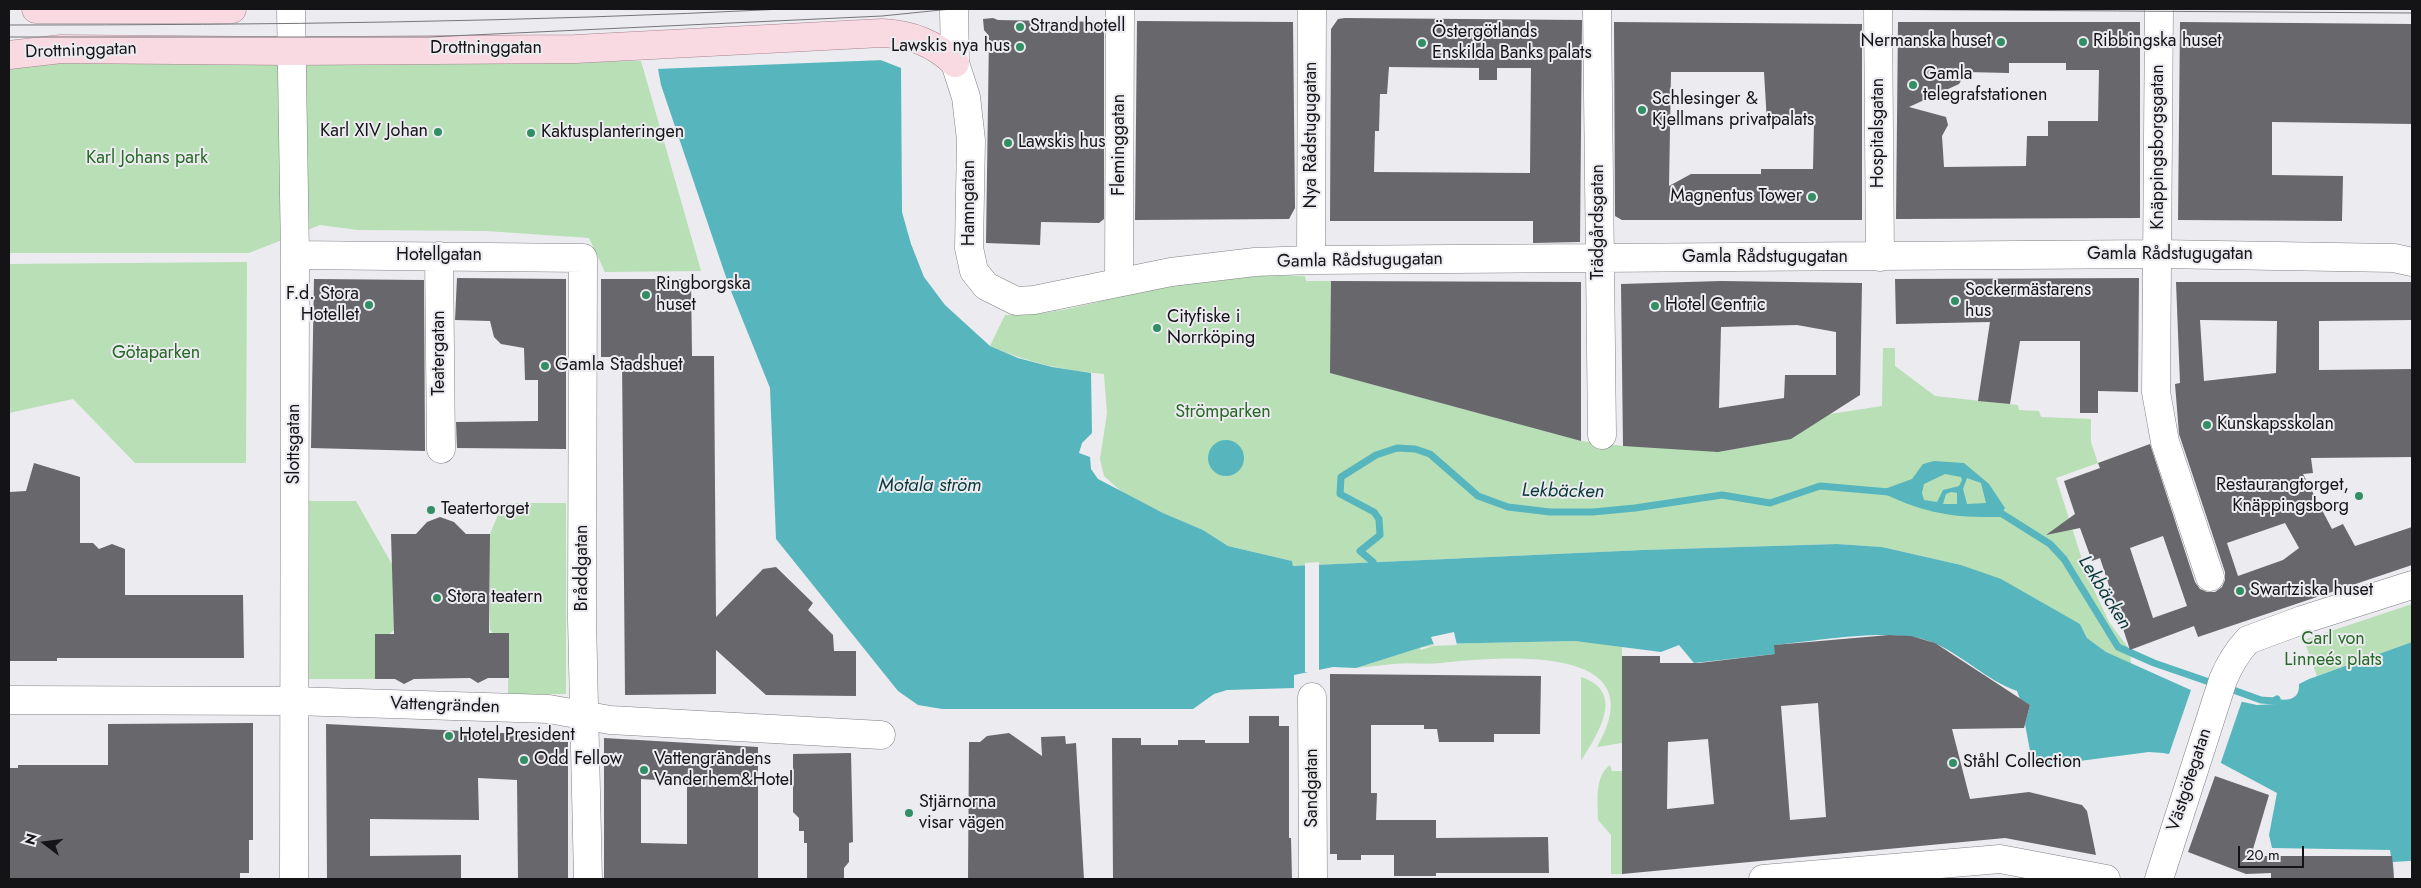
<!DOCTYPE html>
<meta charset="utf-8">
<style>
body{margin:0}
#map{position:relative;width:2421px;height:888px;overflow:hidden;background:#ebebf0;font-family:Jost,sans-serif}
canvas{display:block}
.frame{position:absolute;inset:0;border:10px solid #141416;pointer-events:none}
.north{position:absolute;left:20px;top:818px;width:50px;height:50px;-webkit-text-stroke:4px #ebebf0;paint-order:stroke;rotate:285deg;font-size:14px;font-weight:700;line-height:20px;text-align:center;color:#141416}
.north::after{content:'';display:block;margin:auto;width:18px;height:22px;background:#141416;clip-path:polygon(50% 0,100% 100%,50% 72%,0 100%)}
.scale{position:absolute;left:2238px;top:846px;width:66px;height:22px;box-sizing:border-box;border:2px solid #141416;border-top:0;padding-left:6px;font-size:15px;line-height:18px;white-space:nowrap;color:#141416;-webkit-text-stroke:4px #ebebf0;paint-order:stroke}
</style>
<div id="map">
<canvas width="2421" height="888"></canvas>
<div class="frame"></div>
<div class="north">N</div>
<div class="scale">20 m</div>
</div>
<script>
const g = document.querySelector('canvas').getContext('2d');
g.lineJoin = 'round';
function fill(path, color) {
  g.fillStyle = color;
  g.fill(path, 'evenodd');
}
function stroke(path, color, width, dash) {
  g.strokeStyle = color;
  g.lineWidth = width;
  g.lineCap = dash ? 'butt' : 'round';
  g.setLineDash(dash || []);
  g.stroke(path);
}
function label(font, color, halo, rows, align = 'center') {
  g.font = font + ' Jost,sans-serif';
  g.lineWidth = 4;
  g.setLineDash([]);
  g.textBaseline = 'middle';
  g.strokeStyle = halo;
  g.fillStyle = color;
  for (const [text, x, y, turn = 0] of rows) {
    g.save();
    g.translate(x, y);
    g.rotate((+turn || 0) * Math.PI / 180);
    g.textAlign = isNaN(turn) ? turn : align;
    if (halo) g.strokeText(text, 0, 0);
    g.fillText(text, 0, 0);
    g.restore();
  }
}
fill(new Path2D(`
 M641,61L701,271L605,272L589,238L486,231L358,230L320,225L249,253H9L10,66L75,62L352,64Z
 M247,262L246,463H135L73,399L9,413V264Z
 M1272,275L1305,276L1306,281H1331V373L1581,441L1623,446L1882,406L1883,348H1895V366L1935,396L2018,405L2019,410L2039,411L2041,417L2091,419V442L2098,463L2056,478L2087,575L2109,622L2130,650L2131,664L2106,652L2087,638L2080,624L2001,580L1961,565L1882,547L1837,544L1643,550L1293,566L1292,561L1228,546L1203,530L1163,513L1122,492L1104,476L1100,459L1107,413L1104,374C1064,371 1027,362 990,346L1005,315C1056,317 1105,298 1155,289C1194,282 1233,278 1272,275Z
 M301,501H356L393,566L394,630L389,634H375V679H300Z
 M503,503H566V694H508L509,634L493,633L490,630V534Z
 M2412,604V642L2317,676L2304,640Z
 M1575,641L1622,646V743L1597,747C1659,641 1498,657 1440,663C1425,665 1409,662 1394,664C1381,665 1369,667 1356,668L1432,644Z
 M1581,677C1627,692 1597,735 1581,761Z
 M1610,765L1612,771H1622V874H1611V835L1598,820C1598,802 1594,777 1610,765Z`), '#b8dfb5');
fill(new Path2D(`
 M650,25L878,59L901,68L902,212L911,244L924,277L945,305L990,346L1018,358L1052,367L1091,373L1092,433L1082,443L1079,453L1090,457L1091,469L1098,479L1163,513L1203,530L1228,546L1292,561L1293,566L1643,550L1837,544L1882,547L1961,565L2001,579L2080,624L2087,638L2106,652L2193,691L2257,705L2276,704L2277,699C2289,701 2300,699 2299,684L2309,679L2412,642V861H2409V879H2394L2390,850L2272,848L2269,835L2277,793L2221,763L2163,753L2149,752L2033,767L2025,724L2030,705L2020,699L2017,691C1986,680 1964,656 1934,643C1895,626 1818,641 1775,645V654L1694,663L1679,645L1661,652L1575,641L1432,644L1356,668L1333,667L1294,675V688L1227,690L1214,694L1193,709H942L918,705L898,691L776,539L770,388L729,286L661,85Z
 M1208 458a18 18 0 1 1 36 0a18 18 0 1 1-36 0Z
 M1934,461L1964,463L1989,484L2005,508L2000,517C1953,518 1922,513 1879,491L1912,479L1923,464ZM1945,474L1961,477L1962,480L1959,486L1943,490L1937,502L1924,500L1922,493L1924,484ZM1967,478L1981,483L1986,503L1967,504L1963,489ZM1951,492L1957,493V504H1943L1946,494Z`), '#57b6bd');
fill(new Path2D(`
 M646,9H878L880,57L884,60L656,69Z
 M1319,562V672H1305V563Z
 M1454,632L1457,645L1433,646L1421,650L1420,648L1434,645L1431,637Z
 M2192,687L2243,698L2220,765L2168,757Z
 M2409,861V879H2394L2393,862Z`), '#ebebf0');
stroke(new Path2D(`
 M1996,510L2050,544L2064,559L2118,647L2154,663L2215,684
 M1373,562L1360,551L1380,535L1379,519L1374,512L1340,494L1341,477L1376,455L1397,448L1415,449L1430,454L1478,496L1508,507L1550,512H1593L1635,508L1722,495L1770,503L1820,486L1889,492
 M2225,687L2261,700L2274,701L2277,699`), '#57b6bd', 7);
fill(new Path2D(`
 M993,18L998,20L1104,22V219L1099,223L1041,222L1040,245L986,243L989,36L984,30L983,19Z
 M1345,18L1582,20L1580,242L1533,243V221H1330L1331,29L1338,19ZM1389,67L1479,68V80H1497V68H1531L1530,173L1374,172L1375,131H1379L1380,94H1387Z
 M1137,21L1293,22L1295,208L1289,219L1135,220Z
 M1614,22L1862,24V220H1622L1615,216ZM1671,72H1764L1767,123H1814L1813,169H1761V174H1691L1669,186Z
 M1898,22H2140V218L1896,219ZM2009,63H2066V70H2099L2098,121H2048V136H2027L2026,166L1944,167L1942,136L1948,125L1946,117L1909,107L1959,84L1966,72L2009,73Z
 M2180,22L2412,24V124L2272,122V175L2343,176L2342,221L2178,220Z
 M457,278L566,279V449L457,448L456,422L538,421V380H525L524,348L501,344L494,337L490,321L455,320Z
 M2139,278L2138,392L2098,391V413H2080V341H2020L2010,404L1978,401L1990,322L1896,324L1895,279Z
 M314,279L424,280L425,451L311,448Z
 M601,279H691L692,356H714L716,617L763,569L776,567L813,603L808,610L833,635L834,651H856V696L766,695L716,650V694L625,695L622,357H601Z
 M1331,281L1581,282V441L1330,373Z
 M1721,281L1862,283L1860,395L1791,439L1718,452L1623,446L1621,284ZM1797,325L1836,332V375H1785L1784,398L1719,408L1721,327Z
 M2176,282H2412V320L2319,321V370L2412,369V457L2311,458L2313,473L2303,474L2332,529L2343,524L2355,546L2412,527V565L2198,637L2194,626L2130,650L2100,558L2092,561L2080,528L2046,535L2075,514L2064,481L2100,468L2098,463L2150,444L2195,582L2200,589L2207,592H2215L2222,587L2225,580V572L2179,434L2175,384L2180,383ZM2200,320L2277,321L2276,373L2204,381ZM2285,523L2299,548L2283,560L2238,576L2227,543ZM2163,536L2187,606L2153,618L2130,548Z
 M34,463L80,477V543H93L99,549L112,544L125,549V595H243L244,658H57V661H9V492L26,491Z
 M440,517L454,522L466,534H490L489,633H509V678H488L478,683L470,678L414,679L404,684L395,679H375V634H394L391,534H416L427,522Z
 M1889,635L1911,636L1935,643L2030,705L2024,728L1952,729L1970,799L2029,792L2082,805L2087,811L2096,855L2005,838L1622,874V656H1660V663H1699L1775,654L1774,645ZM1818,703L1826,817L1790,820L1781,706ZM1708,739L1714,804L1667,809L1668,742Z
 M1330,674L1541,676L1540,734H1494V742H1439L1437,729H1424V725H1371V793H1377L1376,820H1436V838L1548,837L1549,873H1436V876H1394V855H1361V860H1337V854H1330Z
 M1249,716H1279V726H1289V838H1291L1292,879H1113L1112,738H1141V745H1178V740H1205V743H1249Z
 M253,723V840H249V873H240V879H9V768H18V765H108V724Z
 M326,724L561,736L560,742H568V879H518L517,780L478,778L479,820L370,819V856L461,855V879H327Z
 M1009,733L1042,756L1041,737L1065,736L1066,744L1076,743L1084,879H968L969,742H980L987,736Z
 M604,738L758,747V879H604ZM641,779L687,782V844L641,843Z
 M851,753L853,842L849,843V862L844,868V879H807V843H804V831H799V818L793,812V754Z
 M2215,776L2269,795L2251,856H2392L2394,879H2271V873L2246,874L2188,852Z`), '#67676c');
const minor = new Path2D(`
 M291,9L295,255L294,879
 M954,9L955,63L966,97L971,140L969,248L974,271L986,286L1016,301L1034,300L1171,272L1255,262L1311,260L2159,254L2394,258L2412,262
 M1597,9L1602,435
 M1878,9L1880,257
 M2159,9L2156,392L2165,442L2210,577
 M295,255L583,258L582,619L588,879
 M439,256L441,449
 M1311,260L1312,9
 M1119,282L1120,9
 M1312,697L1313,879
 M9,700L294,701L549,709L610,720L881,735
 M1763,879L2000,859L2106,879
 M2159,879L2223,680C2229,665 2236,653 2248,640L2302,620L2412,585`);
const major = new Path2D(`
 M36,9H232
 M9,55L61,49L292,51L575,49L882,33C911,34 934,43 955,63`);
stroke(minor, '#818186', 29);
stroke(major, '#a6848e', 29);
stroke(minor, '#fff', 28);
stroke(major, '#f9dae2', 28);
stroke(new Path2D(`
 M1823,9L2412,13
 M9,25C267,25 525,22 784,9
 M9,37H429L882,16L951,9`), '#76767a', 1);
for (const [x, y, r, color] of [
 [1020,27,5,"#328e65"],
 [2001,42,5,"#328e65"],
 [2083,42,5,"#328e65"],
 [1422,43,5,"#328e65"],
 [1020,47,5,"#328e65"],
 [1913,85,5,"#328e65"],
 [1642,110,5,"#328e65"],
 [438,132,5,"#328e65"],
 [531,133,5,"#328e65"],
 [1008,143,5,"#328e65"],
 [1812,197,5,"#328e65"],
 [646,295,5,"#328e65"],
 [1955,301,5,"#328e65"],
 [369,305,5,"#328e65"],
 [1655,306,5,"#328e65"],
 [1157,328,5,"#328e65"],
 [545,366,5,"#328e65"],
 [2207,425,5,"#328e65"],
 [2359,496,5,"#328e65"],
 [431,510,5,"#328e65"],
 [2240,591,5,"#328e65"],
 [437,598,5,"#328e65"],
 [449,736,5,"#328e65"],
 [524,760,5,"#328e65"],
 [1953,763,5,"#328e65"],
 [644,770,5,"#328e65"],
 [909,813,5,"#328e65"]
]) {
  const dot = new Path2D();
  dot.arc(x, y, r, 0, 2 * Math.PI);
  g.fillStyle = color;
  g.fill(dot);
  stroke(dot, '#ebebf0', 2);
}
label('18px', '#141416', '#ebebf0', [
 ["Strand hotell",1030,27],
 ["Östergötlands",1432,33],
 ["Enskilda Banks palats",1432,54],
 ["Nermanska huset",1991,42,"right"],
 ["Ribbingska huset",2093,42],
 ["Lawskis nya hus",1010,47,"right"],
 ["Gamla",1923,75],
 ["telegrafstationen",1923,96],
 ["Schlesinger &",1652,100],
 ["Kjellmans privatpalats",1652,121],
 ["Karl XIV Johan",428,132,"right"],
 ["Kaktusplanteringen",541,133],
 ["Lawskis hus",1018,143],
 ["Magnentus Tower",1802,197,"right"],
 ["Ringborgska",656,285],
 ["huset",656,306],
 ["Sockermästarens",1965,291],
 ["hus",1965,312],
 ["F.d. Stora",359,295,"right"],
 ["Hotellet",359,316,"right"],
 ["Hotel Centric",1665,306],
 ["Cityfiske i",1167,318],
 ["Norrköping",1167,339],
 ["Gamla Stadshuet",555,366],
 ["Kunskapsskolan",2217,425],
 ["Restaurangtorget,",2349,486,"right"],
 ["Knäppingsborg",2349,507,"right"],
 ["Teatertorget",441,510],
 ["Swartziska huset",2250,591],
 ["Stora teatern",447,598],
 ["Hotel President",459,736],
 ["Odd Fellow",534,760],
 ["Vattengrändens",654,760],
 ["Vanderhem&Hotel",654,781],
 ["Ståhl Collection",1963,763],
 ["Stjärnorna",919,803],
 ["visar vägen",919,824]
], 'left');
label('18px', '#141416', '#ebebf0', [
 ["Drottninggatan",486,49],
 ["Drottninggatan",81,51,-2],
 ["Hospitalsgatan",1879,133,-90],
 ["Nya Rådstugugatan",1312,135,-90],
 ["Fleminggatan",1120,145,-90],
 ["Knäppingsborgsgatan",2159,147,-90],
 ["Hamngatan",970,203,-90],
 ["Trädgårdsgatan",1599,222,-90],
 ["Gamla Rådstugugatan",2170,255],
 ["Hotellgatan",439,256],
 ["Gamla Rådstugugatan",1765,258],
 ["Gamla Rådstugugatan",1360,261,-1],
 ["Teatergatan",440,353,-90],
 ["Slottsgatan",295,444,-90],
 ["Bråddgatan",583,568,-90],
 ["Vattengränden",445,706,2],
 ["Västgötegatan",2190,780,-72],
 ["Sandgatan",1313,788,-90]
]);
label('18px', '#266825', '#ebebf0', [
 ["Karl Johans park",147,159],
 ["Götaparken",156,354],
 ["Strömparken",1223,413],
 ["Carl von",2333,640],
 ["Linneés plats",2333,661]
]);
label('italic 19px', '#0a393c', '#ebebf0', [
 ["Motala ström",930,486],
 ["Lekbäcken",1563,492,1],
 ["Lekbäcken",2104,593,58]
]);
</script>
